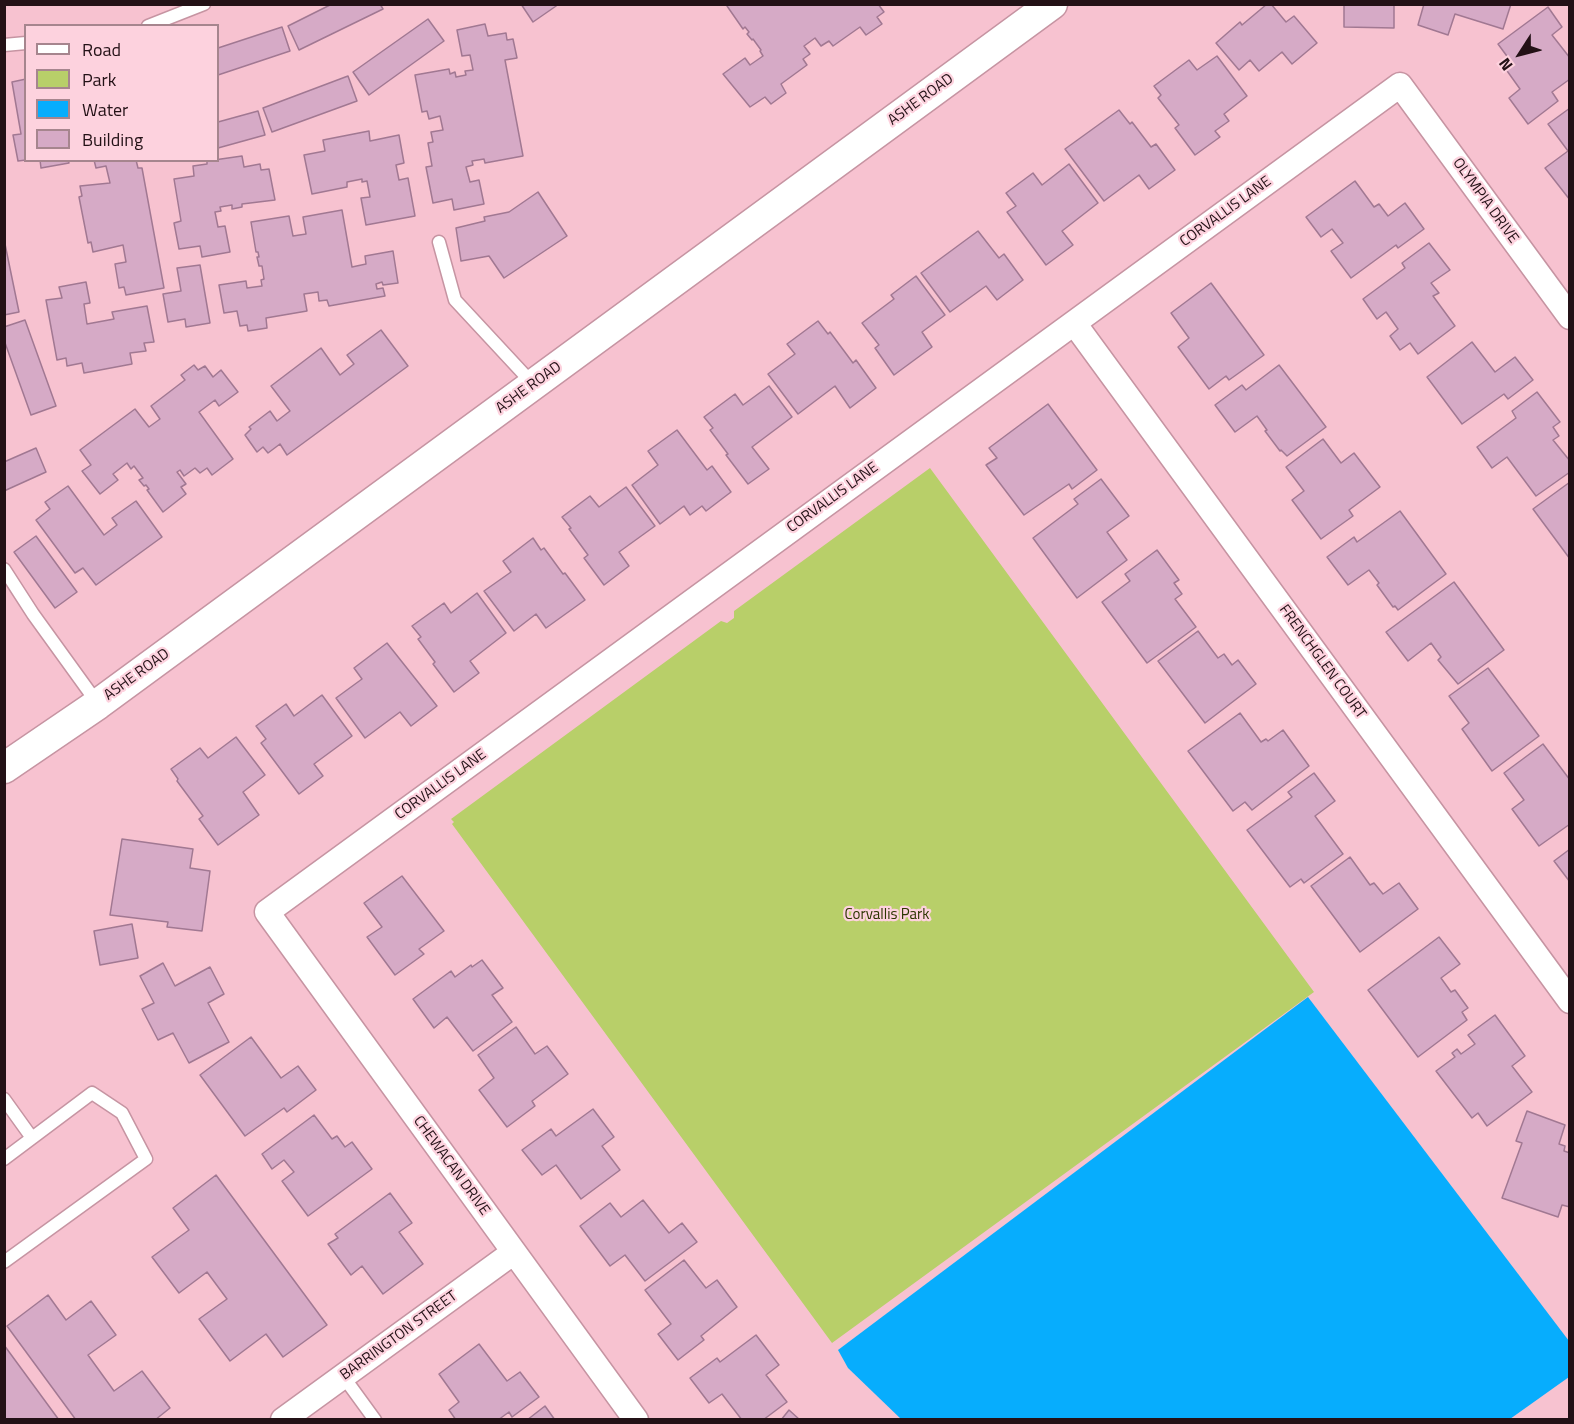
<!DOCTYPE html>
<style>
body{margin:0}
#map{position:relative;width:1574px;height:1424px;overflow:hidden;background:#f7c2d0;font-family:"Titillium Web",sans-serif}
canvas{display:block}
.frame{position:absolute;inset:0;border:6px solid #231116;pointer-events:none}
.legend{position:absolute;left:24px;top:24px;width:195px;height:138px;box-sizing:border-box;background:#fdd2de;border:2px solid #a6858e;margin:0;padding:8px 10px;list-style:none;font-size:18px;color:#231116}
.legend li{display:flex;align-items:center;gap:12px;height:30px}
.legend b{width:30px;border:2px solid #a6858e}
.north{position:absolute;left:1490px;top:24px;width:60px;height:60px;-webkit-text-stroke:4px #fdd2de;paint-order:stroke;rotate:234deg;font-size:16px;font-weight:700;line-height:24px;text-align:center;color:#231116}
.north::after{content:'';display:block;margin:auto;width:21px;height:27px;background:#231116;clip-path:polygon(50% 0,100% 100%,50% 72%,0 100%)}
</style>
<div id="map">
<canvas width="1574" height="1424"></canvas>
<div class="frame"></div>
<ul class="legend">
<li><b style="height:8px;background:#fff"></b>Road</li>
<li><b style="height:16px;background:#b8cf69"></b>Park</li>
<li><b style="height:16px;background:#07adfd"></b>Water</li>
<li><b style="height:16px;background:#d6aac6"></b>Building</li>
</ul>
<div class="north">N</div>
</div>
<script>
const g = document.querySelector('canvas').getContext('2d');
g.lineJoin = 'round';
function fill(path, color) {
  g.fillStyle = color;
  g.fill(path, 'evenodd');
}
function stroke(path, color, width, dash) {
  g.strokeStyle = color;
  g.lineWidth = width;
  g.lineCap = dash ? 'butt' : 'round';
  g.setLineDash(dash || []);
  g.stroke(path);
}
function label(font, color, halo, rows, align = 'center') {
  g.font = font + ' "Titillium Web",sans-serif';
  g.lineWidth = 4.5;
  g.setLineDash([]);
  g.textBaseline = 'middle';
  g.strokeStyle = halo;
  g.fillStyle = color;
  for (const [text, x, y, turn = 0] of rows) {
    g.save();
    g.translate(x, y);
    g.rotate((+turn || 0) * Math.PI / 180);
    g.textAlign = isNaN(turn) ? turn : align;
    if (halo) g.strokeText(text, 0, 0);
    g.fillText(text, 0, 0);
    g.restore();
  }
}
fill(new Path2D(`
 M930,468L1314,992L832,1343L452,824L454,822L451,819L721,621L727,623L734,618V611Z`), '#b8cf69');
fill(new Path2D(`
 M1308,997L1569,1341V1377L1510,1419L902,1420L848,1368L838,1350Z`), '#07adfd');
const building = new Path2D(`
 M332,4H380L383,9L299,50L288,26Z
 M521,4H559L533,22Z
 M729,4H878L884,12L877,17L882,24L866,35L860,27L833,46L829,41L821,46L815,38L804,46L810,54L803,59L807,65L781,84L786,93L771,104L765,97L750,107L723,74L745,58L750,65L763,56L760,51L761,50L753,39L752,40L747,34L749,32L745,27L743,29L727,6Z
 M1267,4H1271L1286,22L1294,16L1317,43L1292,64L1282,52L1259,71L1250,60L1239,70L1216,43L1240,22L1242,25Z
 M1344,4H1394V28L1344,27Z
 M1424,4H1511L1503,29L1455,14L1448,35L1418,25Z
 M1548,7L1562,27L1552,35L1570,58V79L1552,92L1558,101L1528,124L1509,98L1520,89L1505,68L1512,63L1498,44Z
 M428,19L444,41L369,95L353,72Z
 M485,24L488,36L506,33L507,40L513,39L517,58L505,60L523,156L485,163L484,159L472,161L473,165L466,167L470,182L479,180L484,204L454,210L452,199L433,203L426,167L432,166L428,143L433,142L431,132L443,130L440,116L429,119L427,111L422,112L415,75L449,69L450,74L455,72L456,77L466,75L465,71L473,70L470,55L462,56L457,30Z
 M282,27L290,51L218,75V48Z
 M1217,56L1247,96L1224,114L1229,121L1215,131L1220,137L1195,155L1175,128L1179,125L1158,98L1161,95L1154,86L1189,60L1197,70Z
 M348,76L357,101L272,132L263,108Z
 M26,79V160L18,161L13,135L21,134L12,82Z
 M1570,108V200L1545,168L1568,151L1548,124Z
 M1119,110L1130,124L1132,122L1151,147L1156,144L1175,170L1149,189L1139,175L1104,201L1065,149Z
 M258,111L265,135L218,148V122Z
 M369,131L370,141L399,135L404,163L396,165L399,180L408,178L415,216L366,225L361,198L370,197L367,181L362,182V179L347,182V187L312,194L304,155L325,151L323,140Z
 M242,156L244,167L260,164L261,170L269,169L275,200L242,204V207L232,209V205L220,207L221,211L215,212L218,227L225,226L230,252L202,257L200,246L179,249L174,223L181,221L174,179L194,176L193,166L207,164V161Z
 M40,160H68L69,163L41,168Z
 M94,160H136L138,168H142L164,288L126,295L124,287L119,288L115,264L126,262L123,245L93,252L91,242L88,243L79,197L82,196L80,186L110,183L106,166L96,168Z
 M1069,164L1098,203L1062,231L1073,245L1046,265L1007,212L1016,206L1006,193L1033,173L1042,185Z
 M1355,181L1374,207L1379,204L1388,216L1405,203L1424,229L1398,248L1396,245L1351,278L1331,251L1343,243L1332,229L1321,237L1306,217Z
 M538,192L567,236L504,278L489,256L461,261L456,228L485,221L484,217L509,212Z
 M342,210L352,267L366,264L365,256L393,251L398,283L383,285L382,282L376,284L377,289L383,288L385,296L329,306L327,300L319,301L318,292L304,294L307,311L266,318L267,328L248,331L247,325L240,326L237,311L224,313L219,285L246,281L247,288L262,286L261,280L264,279L262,266H259L257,257H259L258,252H256L251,222L289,216L293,236L306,234L303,217Z
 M978,231L999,258L1004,254L1023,280L997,300L986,286L950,312L921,273Z
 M1429,243L1450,270L1431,283L1439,293L1433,296L1455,326L1418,354L1410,343L1400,350L1390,336L1398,329L1386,312L1377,319L1363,299L1405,268L1402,263Z
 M5,244L19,312L4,315V244Z
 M200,265L210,323L186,327L185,319L168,322L163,294L181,291L177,268Z
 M916,276L945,315L922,332L932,347L894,375L875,348L879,345L862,323L894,299L891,295Z
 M86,282L90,303L84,304L87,324L114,319L112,312L147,306L154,342L144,343L146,351L130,353L132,364L84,373L82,363L67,366L66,358L57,360L46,300L62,298L59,287Z
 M1211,283L1264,355L1229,380L1226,376L1209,389L1178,347L1189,338L1171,313Z
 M25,320L56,406L31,415L4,340V327Z
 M818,321L828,334L830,332L853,363L856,360L876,388L850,408L835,386L798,414L768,374L795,354L787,344Z
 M381,330L408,366L287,455L280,444L268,453L263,447L257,452L245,435L251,429L249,427L270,411L277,421L290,411L271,386L321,348L340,375L354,364L347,355Z
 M1472,342L1495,372L1515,357L1533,380L1508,399L1504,394L1462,424L1427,377Z
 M194,365L198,370L205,366L213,377L221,370L238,392L219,406L215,400L199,412L233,459L212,475L207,468L200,473L195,468L184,476L180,470L177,472L186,484L181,487L186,494L163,512L147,490L149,489L146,485L144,486L139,480L143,478L134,466L131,469L127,463L113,474L118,480L100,494L82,471L91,465L80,450L135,409L149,427L160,419L151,406L185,380L181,375Z
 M1279,365L1326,427L1287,456L1281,450L1280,451L1265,431L1267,430L1257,416L1235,432L1215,405L1242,385L1246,390Z
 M769,386L792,417L752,447L769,469L748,484L726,455L728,454L710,430L713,428L704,417L735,394L743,405Z
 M1537,392L1560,422L1553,427L1559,436L1553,440L1570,461V472L1536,496L1507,457L1492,468L1477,447L1516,418L1512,411Z
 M1048,404L1097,470L1072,489L1069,484L1024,515L986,465L997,458L989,448Z
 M677,430L707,470L712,466L731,492L706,511L702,506L690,515L684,506L660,524L632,485L658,465L648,451Z
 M1323,439L1341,463L1354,453L1380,487L1349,510L1353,516L1321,539L1292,500L1304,491L1286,467Z
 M36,448L46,472L4,491V462Z
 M1101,479L1129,516L1107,532L1127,560L1077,598L1033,538L1078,504L1074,499Z
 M1570,482V559L1533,509Z
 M68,486L104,535L117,525L112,518L136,501L162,537L96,585L83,568L75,573L36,520L50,509L45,502Z
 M626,487L655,526L619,552L629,566L604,585L584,558L588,555L569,529L571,528L562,517L590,496L599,507Z
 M1400,511L1446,574L1398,610L1395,606L1393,607L1377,585L1379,583L1369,570L1348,585L1327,557L1354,537L1357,542Z
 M36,536L77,592L55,608L14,552Z
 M533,538L541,550L544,548L563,574L565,573L585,600L546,628L536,614L514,631L484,591L511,572L503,561Z
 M1157,550L1179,580L1174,583L1182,594L1175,599L1196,627L1147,663L1102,602L1130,581L1125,574Z
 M1454,582L1504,650L1458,684L1438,660L1441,657L1431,643L1408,661L1386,632Z
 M477,593L506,633L470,661L479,673L454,692L433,664L435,662L418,639L421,637L412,626L444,603L451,613Z
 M1198,631L1218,658L1224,654L1232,665L1238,660L1256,684L1205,723L1158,661Z
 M387,643L437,706L411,726L400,712L365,738L336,698L362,679L354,668Z
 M1488,668L1539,736L1492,771L1462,729L1469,723L1449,696Z
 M322,695L352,736L314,764L323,776L299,794L261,743L266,739L256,726L286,704L294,716Z
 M1240,713L1261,742L1266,739L1268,741L1283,730L1309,766L1252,810L1245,802L1233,811L1188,751Z
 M236,737L265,775L243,792L259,815L218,845L199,819L203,816L177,781L178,779L171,769L200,748L208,758Z
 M1543,744L1570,780V824L1539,846L1512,809L1524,800L1504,773Z
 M1314,773L1335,801L1315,816L1343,854L1304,883L1301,879L1290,887L1247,830L1292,797L1288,792Z
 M122,839L193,849L190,868L210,871L202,931L167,927L168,922L110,915Z
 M1570,849V882L1554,861Z
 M1350,857L1370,885L1374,883L1383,894L1399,883L1418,909L1360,952L1311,886Z
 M402,876L444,931L419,949L424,954L395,975L367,937L382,927L364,903Z
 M132,924L138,958L100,965L94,931Z
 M1439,937L1460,964L1441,978L1451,992L1455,990L1468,1008L1462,1012L1467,1020L1418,1057L1368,990Z
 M482,960L503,988L492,995L512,1022L473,1051L447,1017L434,1028L413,999L451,971L455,977L471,965L472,967Z
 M163,963L175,986L210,967L224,994L208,1003L229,1042L189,1063L173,1033L158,1040L142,1009L154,1003L140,976Z
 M1495,1015L1525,1056L1512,1066L1532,1092L1487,1126L1478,1113L1472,1118L1436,1071L1455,1057L1452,1053L1457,1049L1461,1054L1475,1044L1468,1035Z
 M516,1027L535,1054L547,1046L568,1074L532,1101L535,1106L507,1127L479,1090L494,1078L478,1055Z
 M251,1037L281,1078L298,1066L316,1090L287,1112L284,1108L245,1136L200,1075Z
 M593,1109L614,1137L602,1146L620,1170L581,1199L556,1165L542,1175L522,1150L551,1129L556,1136Z
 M1527,1111L1565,1125L1559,1144L1565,1146L1564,1151L1570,1153V1207L1562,1205L1558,1217L1502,1198L1522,1143L1516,1141Z
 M314,1115L332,1139L337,1136L345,1147L352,1142L372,1169L308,1216L282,1181L294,1172L284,1160L272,1169L262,1154Z
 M216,1175L327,1325L283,1357L266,1334L230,1361L199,1319L227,1299L207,1272L179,1293L152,1257L189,1230L173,1208Z
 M390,1193L412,1223L399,1232L423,1264L383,1294L362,1266L351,1275L328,1244L338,1238L335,1234Z
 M643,1200L669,1233L682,1223L697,1242L645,1281L625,1255L610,1266L580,1226L610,1203L621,1217Z
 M684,1260L706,1288L717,1280L737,1307L701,1336L704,1340L678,1360L658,1334L671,1324L645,1290Z
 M48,1295L66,1320L91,1301L116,1335L88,1355L114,1391L142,1371L170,1408L155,1420H76L7,1326Z
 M756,1335L779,1365L766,1375L787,1402L763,1420H742L722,1394L709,1403L690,1378L717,1358L720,1362Z
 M479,1344L507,1381L520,1372L539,1397L512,1417L509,1412L498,1420H456L449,1410L459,1402L439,1374Z
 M4,1345L59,1420H4Z
 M545,1406L555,1420H527Z
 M789,1410L800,1420H781Z`);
fill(building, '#d6aac6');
stroke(building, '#a17892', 1.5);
const service = new Path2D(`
 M148,26L204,4
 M4,45L26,43
 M439,242L455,300L533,384
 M4,569L33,614L98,704
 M4,1099L32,1138
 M4,1159L92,1093L122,1113L146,1159L4,1262
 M343,1376L375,1420`);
const minor = new Path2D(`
 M1074,323L1570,1001
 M283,1420L514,1252
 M636,1420L267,912L1400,85L1570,317`);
const tertiary = new Path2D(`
 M4,768L98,704L1052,4`);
stroke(service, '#c694a2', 15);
stroke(minor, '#c694a2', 27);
stroke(tertiary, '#c694a2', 33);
stroke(service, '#fff', 12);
stroke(minor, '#fff', 24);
stroke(tertiary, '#fff', 30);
label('15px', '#231116', '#fdd2de', [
 ["ASHE ROAD",921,100,-36],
 ["OLYMPIA DRIVE",1485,201,54],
 ["CORVALLIS LANE",1226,212,-36],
 ["ASHE ROAD",529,388,-36],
 ["CORVALLIS LANE",833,498,-36],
 ["FRENCHGLEN COURT",1322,662,54],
 ["ASHE ROAD",137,675,-36],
 ["CORVALLIS LANE",441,785,-36],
 ["CHEWACAN DRIVE",451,1166,54],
 ["BARRINGTON STREET",399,1336,-36]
]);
label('15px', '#2c3600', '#fdd2de', [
 ["Corvallis Park",887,915]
]);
</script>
